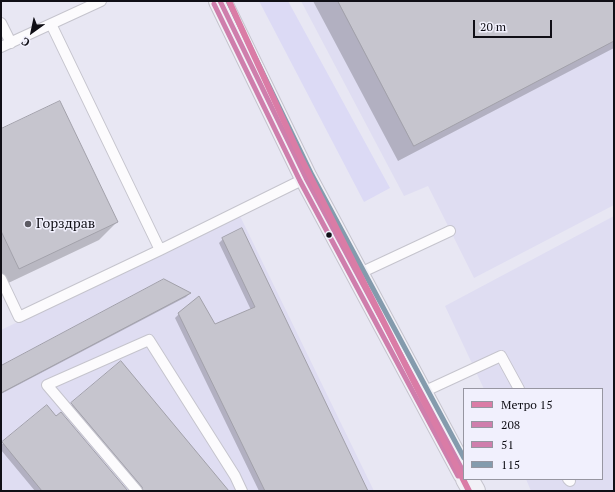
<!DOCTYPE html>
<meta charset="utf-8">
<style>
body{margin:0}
#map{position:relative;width:615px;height:492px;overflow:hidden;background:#e8e7f3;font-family:"PT Serif",serif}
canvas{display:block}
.frame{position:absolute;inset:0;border:2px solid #100f16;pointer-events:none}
.legend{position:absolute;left:463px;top:388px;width:140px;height:92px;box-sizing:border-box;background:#f1f0fd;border:1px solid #9796a1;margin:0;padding:5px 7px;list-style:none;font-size:12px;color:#100f16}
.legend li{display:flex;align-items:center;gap:8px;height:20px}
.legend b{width:20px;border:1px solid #9796a1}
.north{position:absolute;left:12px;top:12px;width:40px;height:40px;-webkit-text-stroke:3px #f1f0fd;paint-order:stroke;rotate:213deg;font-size:11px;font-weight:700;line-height:16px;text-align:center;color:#100f16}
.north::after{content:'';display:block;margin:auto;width:14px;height:18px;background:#100f16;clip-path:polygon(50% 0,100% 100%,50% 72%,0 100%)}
.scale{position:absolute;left:473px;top:20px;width:79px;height:18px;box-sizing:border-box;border:2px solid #100f16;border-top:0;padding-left:5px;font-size:12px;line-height:14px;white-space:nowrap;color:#100f16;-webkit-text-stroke:3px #f1f0fd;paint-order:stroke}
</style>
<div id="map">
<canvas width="615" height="492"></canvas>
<div class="frame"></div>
<ul class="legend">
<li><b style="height:5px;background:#da7ca6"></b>Метро 15</li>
<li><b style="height:5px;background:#cf7eac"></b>208</li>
<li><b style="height:5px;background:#cf7eac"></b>51</li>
<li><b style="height:5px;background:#849bad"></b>115</li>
</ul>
<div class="north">С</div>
<div class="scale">20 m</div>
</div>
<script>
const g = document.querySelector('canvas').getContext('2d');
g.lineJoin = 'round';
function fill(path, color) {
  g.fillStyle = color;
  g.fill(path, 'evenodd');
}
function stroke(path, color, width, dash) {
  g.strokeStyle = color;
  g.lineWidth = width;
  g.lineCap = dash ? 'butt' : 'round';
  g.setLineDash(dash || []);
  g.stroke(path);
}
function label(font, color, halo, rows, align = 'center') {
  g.font = font + ' "PT Serif",serif';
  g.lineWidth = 3;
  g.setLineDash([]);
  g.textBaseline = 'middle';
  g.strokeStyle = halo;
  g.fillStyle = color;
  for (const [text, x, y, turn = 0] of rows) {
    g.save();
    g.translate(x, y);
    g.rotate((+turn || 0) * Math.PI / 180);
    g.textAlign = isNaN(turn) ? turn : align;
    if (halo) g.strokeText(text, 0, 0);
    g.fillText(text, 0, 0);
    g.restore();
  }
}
fill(new Path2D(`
 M301,1H614V205L474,278L428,186L404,196Z
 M240,216L374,491H1V330Z
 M614,216V491H531L526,479H602V389H484L445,306Z`), '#dfddf2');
fill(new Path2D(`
 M259,1H288L390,188L364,202Z`), '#dcdaf5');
fill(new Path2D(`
 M313,1H614V48L398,161Z
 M1,130L117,222L99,240L2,286Z
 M223,239L367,491H259L175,318L179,314L215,325L251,310L219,243Z
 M190,293L186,297L1,394V367Z
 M121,363L220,491H138L68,408Z
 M47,406L56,417L127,491H35L1,450V445Z`), '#0003');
const building = new Path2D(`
 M338,1H614V41L414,146Z
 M60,101L118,222L19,269L1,231V129Z
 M242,228L368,491H265L178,313L199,296L215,324L255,307L222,238Z
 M164,279L191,293L1,393V366Z
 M121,361L229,491H143L142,487L71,403Z
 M47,405L56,416L61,412L128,491H42L2,442Z`);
fill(building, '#c6c5ce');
stroke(building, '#a2a1aa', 1);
const lane = new Path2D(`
 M1,23L11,43
 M51,24L160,250
 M1,47L101,1
 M358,274L450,231
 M1,279L19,317L160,250L306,178
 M421,393L501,356L519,389
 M568,479L570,481
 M137,491L47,385L149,340L235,476L242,491`);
const secondary = new Path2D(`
 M220,1L306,178L464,473
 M467,479L474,491`);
stroke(lane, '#c5c4cd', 12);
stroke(secondary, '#c5c4cd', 24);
stroke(lane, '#fcfbfd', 10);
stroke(secondary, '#f2f1f7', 22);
stroke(new Path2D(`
 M220,1L306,178L464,473`), '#cf7eac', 5);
stroke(new Path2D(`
 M214,4L300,181L458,476`), '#cf7eac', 5);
stroke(new Path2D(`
 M228,1L312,175L464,458`), '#849bad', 5);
stroke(new Path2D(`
 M229,1L299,154L469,491`), '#da7ca6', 6);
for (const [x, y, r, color] of [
 [28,224,4,"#5c5b63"],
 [329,235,3.5,"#100f16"]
]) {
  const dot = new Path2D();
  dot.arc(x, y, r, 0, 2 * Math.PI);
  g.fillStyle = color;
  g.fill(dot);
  stroke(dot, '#f1f0fd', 1.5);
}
label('14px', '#100f16', '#f1f0fd', [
 ["Горздрав",36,224]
], 'left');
</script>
